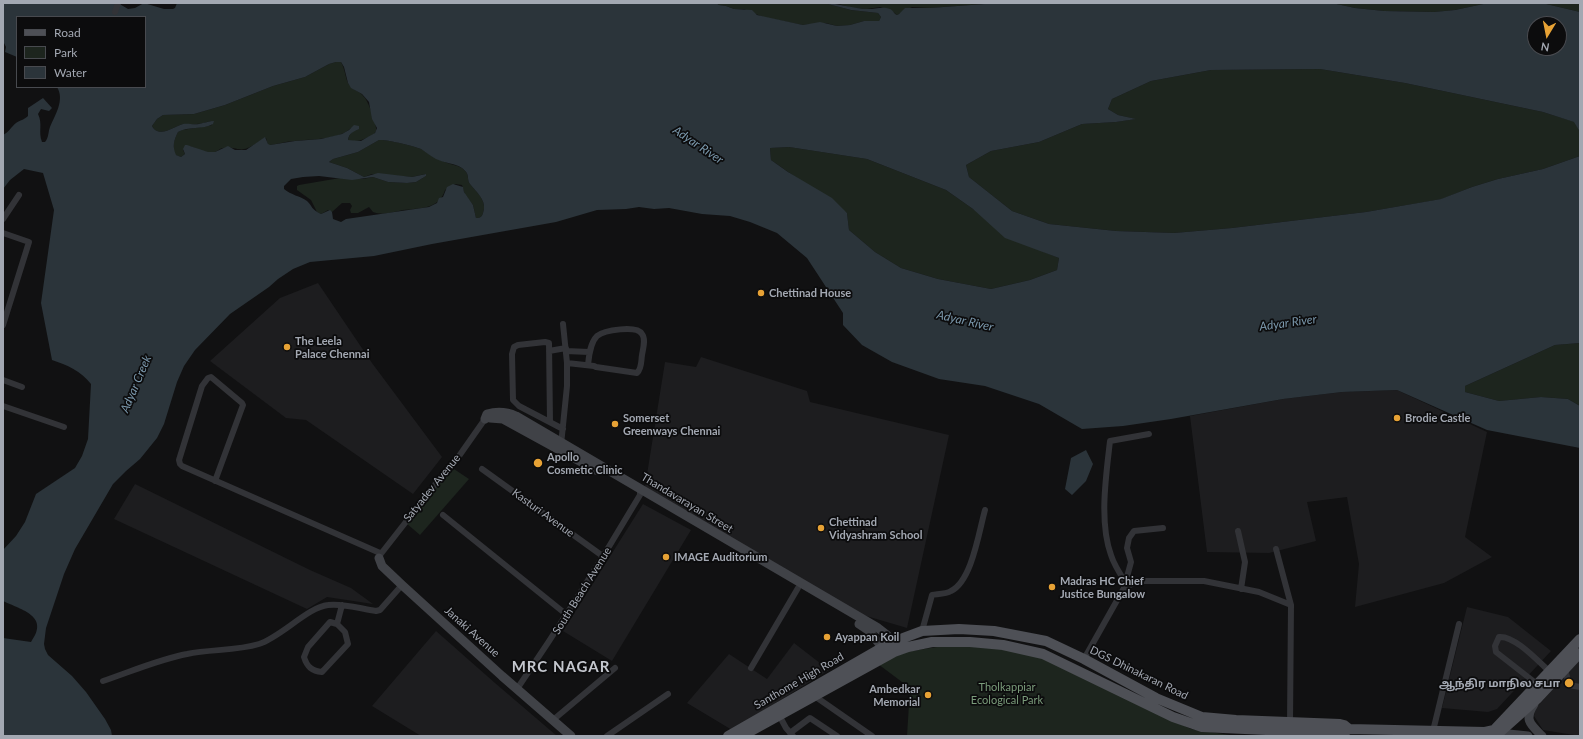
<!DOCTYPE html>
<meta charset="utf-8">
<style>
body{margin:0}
#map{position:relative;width:1583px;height:739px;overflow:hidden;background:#111112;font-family:Lato,sans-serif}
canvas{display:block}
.frame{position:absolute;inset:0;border:4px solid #a3a8b2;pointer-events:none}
.legend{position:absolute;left:16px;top:16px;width:130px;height:72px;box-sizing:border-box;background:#0c0c0d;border:1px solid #484a4f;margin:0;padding:5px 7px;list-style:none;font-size:12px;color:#a3a8b2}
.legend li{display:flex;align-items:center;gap:8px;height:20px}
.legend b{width:20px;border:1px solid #484a4f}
.north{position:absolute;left:1527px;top:16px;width:40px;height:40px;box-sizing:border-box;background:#0c0c0d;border:1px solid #484a4f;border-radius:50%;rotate:190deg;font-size:11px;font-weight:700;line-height:16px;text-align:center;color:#a3a8b2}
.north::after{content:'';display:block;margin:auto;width:14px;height:18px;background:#e7a235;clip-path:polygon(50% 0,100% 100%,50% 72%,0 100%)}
</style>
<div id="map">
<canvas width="1583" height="739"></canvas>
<div class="frame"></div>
<ul class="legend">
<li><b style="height:5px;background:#4e5056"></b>Road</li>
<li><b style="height:11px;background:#1d251e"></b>Park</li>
<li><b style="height:11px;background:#2b343a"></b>Water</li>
</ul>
<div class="north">N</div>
</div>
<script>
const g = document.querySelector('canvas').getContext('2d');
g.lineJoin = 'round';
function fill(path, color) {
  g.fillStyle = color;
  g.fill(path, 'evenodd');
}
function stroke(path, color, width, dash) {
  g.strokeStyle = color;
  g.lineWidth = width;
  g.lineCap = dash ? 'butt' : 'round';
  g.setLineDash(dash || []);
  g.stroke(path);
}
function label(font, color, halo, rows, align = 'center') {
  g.font = font + ' Lato,"Noto Sans Tamil",sans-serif';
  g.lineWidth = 3.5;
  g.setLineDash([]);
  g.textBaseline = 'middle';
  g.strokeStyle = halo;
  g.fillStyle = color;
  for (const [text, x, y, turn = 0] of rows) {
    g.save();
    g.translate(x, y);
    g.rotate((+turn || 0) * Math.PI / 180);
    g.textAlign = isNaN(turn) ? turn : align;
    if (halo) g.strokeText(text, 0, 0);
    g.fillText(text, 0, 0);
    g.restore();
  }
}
fill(new Path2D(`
 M318,283L372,363L442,457L413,494L306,420L286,418L210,361L280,298Z
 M701,357L807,391L810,402L949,435L907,628L863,615L645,487L665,362L696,367Z
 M1397,390L1487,432L1465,537L1492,557L1444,583L1355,607L1359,564L1347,497L1307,502L1316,541L1269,553L1207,552L1190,416L1283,399L1342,392Z
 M135,484L310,570L351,588L373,604L327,597L307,609L114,519Z
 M643,504L691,530L612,661L563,631Z
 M1467,607L1508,617L1551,651L1497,709L1488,712L1442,708Z
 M436,631L495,683L557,736H421L372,706Z
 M794,643L829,670L732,730L687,703L729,654L767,679Z
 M1580,659V736L1543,730L1534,716L1536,708Z`), '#1d1d1f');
fill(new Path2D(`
 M716,3H824L851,10L878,13L881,17L879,21H864L850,25L837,26L826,23L803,25L763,17L744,9H734L726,6L719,5Z
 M836,3H998L930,8L912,7L897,15L892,11L880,7L867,9L852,8Z
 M1332,3H1488L1455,10L1434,12L1384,11L1355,8Z
 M1542,3H1580V12Z
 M336,62H341C345,69 345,76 348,83C352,90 360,91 364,97C368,100 378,128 376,131C375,134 370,137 366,138C361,141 354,142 348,140C349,135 352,130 357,130L351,128C339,140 311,139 295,141C287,141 278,144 270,145H268L266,138H264C262,141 260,141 257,143C238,155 241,146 223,148C220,148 218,151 215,152C206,154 197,149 190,146L183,150L185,154L181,157L175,155C172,146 174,140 178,132L182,130L208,126L212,125L211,121C206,122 201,124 196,124C192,125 188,124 183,124C175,126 159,139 152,126L157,119L163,115L194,114L225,105L273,86L305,77L329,64Z
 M1320,69L1405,83L1543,112L1575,122L1580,132V156L1543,169L1498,179L1472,187L1442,199L1366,212L1232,228L1174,233L1116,231L1049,224L1012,211L969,177L966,165L991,151L1039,142L1082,124L1116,122L1135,119L1118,115L1108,109L1112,99L1151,81L1211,70Z
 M379,140C385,139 415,146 421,149C428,153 436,159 445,162C451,165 457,165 462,168C471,175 466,178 470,184C476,192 488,201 483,213C482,217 480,218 476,218L473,205L465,195L462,185L455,184L445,190C439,210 419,208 403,210C393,212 383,216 373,212L369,207L358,213H351L350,210L352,206L350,203H342L332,212L328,210L321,214L317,212L311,200L297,190V186L299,185L340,178L363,179L373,177L388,182L407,183L416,182L426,176L425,174L412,177L372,174L364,177L347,168L329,162L333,159L358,152Z
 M789,147L867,159L946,190L973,209L1044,252L1059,258L1057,270L1030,280L991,289L938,279L901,268L875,252L849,230L847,213L771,160L770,148Z
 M1580,343V406L1568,399L1541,397L1499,401L1465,392V386L1555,345Z
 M451,467L469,479L420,535L406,523Z
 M967,645L1005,649L1044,659L1191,729L1236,736H907L910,688L878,664L906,652L937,647Z`), '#1d251e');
fill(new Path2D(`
 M3,3H118L128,9L135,8L144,3L164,9H173L175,8L177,3H716L719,5L726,6L734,9L752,10L757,15L803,25L820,22L837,26L850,25L864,21H879L881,17L878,13L851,10L824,3C839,3 853,9 868,9C875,9 883,6 890,9C893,10 894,14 897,15L899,14L905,8H930L998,3H1332L1355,8L1384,11L1434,12L1455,10L1488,3H1542L1580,12V132L1574,122L1543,112L1405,83L1320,69L1211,70L1151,81L1112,99L1108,109L1118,115L1136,119L1116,122L1082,124L1039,142L991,151L966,165L969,177L1012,211L1049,224L1116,231L1174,233L1232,228L1366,212L1441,199L1472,187L1498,179L1543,169L1580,156V343L1555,345L1465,386V392L1499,401L1541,397L1568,399L1580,406V448L1487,430L1397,390L1342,392L1283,399L1171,419L1123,426L1082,429L1039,404L985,386L939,379L892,362L862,345L843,325V313L807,258L777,233L750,222L730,216L702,214L669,208L654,209L639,207L626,209L597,210L556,222L432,244L374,256L310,262L293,269L278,279L269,287L230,314L195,350L184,366L177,382L164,424L157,438L140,459L126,471L113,484L75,549L64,574L46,628L44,644L45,649L48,655L72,676L86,692L105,719L111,730L112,736H3V638L31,642C50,616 22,610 3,601V550L16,536L25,522L36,494L75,468L82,456L88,439L91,384C81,371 67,365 52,360L41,303L54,210L43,173L24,169L10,180L3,189V135C9,132 11,127 16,123C20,120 24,120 28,116V108L43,98L52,108L49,111L41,109L38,114C43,124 38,132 42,142H45C49,137 48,132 50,127C55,115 65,100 57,87H145V17H17V57L5,52L6,47L3,41ZM1535,24H1559V48H1535ZM336,62H341L344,67L348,83L351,88L362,94L369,102L372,119L377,128L375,133L366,138L361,141L348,140C349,133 353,132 359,129V126L354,125L349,130L342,134L321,139L295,141L270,145L268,144L265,137L246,150H235L228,146L215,152H208L187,145H185L183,149L185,154L181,157L176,155C172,146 174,140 178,132C188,126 203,130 213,124L214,121C209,121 204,123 199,124C193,125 188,123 183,124C175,126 159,139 152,126L157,119L163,115L194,114L225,105L273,86L305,77L329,64ZM379,140C385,139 415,146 421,149C426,152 430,156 436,159C444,163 454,163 462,168C471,175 466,178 470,184C476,192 488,201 483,213C482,217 480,218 476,218L473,205L464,192L463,187L453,184L447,187L443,197L439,198L437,203L429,207L346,219L341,222L333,219L332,212L330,210L321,214C311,209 313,207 307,201C300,196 291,195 284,189V186L291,179L303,177L319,176L352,180L373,177L388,182L407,183L416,182L426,176V174L412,177L378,173L364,177L347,168L329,162L333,159L358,152ZM789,147L867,159L946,190L973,209L1005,238L1059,258L1057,270L1030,280L991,289L938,279L901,268L875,252L849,230L847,213L832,198L788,172L771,160L770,148Z
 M1086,450L1093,464L1086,481L1072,495L1065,489L1071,458Z`), '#2b343a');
stroke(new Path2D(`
 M115,12L118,3
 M3,219L19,195
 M3,233L29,242L3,325
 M549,351L566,348
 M566,351L589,352
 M567,363L594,366L596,367L637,373C642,368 641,361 642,355C643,349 646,339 642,334C637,325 604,330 597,336C590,343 589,356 588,365
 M3,380L22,387
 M3,406L64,427
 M550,422L549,343L545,342L518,345L514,347L512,354L513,400L519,406L563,429
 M561,445L567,386V363L563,324
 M482,469L604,557
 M215,481L243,405L242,403L211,377L208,378L202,386L179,460L180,464L182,466L380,553
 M443,515L567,615
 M1238,531L1245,562L1241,589
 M1276,549L1291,605L1290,723
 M380,555L441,477L452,466L485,419
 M1126,583C1120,574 1114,565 1111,555C1099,522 1106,476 1110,441L1149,434
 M1124,588L1138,581H1204L1259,592L1291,605
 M337,624L330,622L308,647L304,657C307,667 312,671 322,672L348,644L345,632L337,624L342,605
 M922,631L932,595C938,594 946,594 951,591C972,581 979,531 985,510
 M1084,659L1124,588L1131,562L1127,548L1129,538L1134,531L1163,528
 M751,668L798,588
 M1565,669L1569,685L1580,687
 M103,681C130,672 160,659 187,654C211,649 236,651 259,644C281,637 308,607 328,605C344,603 361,609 376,611L380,610L402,585
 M1537,684L1496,652L1495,646L1499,637C1514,635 1538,661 1549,671
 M517,689C560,626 601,561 640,495V489
 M813,695L872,736
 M779,715L786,728L793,736
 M553,720L615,668
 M1433,731L1459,624
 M790,733L810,718L837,736
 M607,736L668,694`), '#323337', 6);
stroke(new Path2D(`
 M490,418L503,419L596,470
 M485,419L487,414C498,411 507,412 516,416L878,628L887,635L893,649
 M379,558L382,566L402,585L502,676L571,736
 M859,624L868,630L886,652
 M1534,704C1524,720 1530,724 1542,736
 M1499,733L1528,736`), '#404247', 9);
stroke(new Path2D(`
 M1499,733L1537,699L1580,653
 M728,736L890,643L922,631L959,629L994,631L1046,641L1084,659L1156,698L1202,717L1236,720L1340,724L1344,725L1349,729L1485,732L1494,730L1580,639
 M742,736L894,652L908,647L932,642H970L1003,645L1043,654L1173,717L1202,727L1330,733H1343L1349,729`), '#4e5056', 10);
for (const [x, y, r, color] of [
 [761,293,4,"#e7a235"],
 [287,347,4,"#e7a235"],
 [1397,418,4,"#e7a235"],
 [615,424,4,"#e7a235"],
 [538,463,5,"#e7a235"],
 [821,528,4,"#e7a235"],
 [666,557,4,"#e7a235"],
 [1052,587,4,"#e7a235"],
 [827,637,4,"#e7a235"],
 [1569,683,5,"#e7a235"],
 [928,695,4,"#e7a235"]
]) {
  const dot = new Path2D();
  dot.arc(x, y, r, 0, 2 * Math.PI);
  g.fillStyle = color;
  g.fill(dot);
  stroke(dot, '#0c0c0d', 1.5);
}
label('bold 11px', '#a3a8b2', '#0c0c0d', [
 ["Chettinad House",769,293],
 ["The Leela",295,341],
 ["Palace Chennai",295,354],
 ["Somerset",623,418],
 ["Greenways Chennai",623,431],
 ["Brodie Castle",1405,418],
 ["Apollo",547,457],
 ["Cosmetic Clinic",547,470],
 ["Chettinad",829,522],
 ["Vidyashram School",829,535],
 ["IMAGE Auditorium",674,557],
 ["Madras HC Chief",1060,581],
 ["Justice Bungalow",1060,594],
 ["Ayappan Koil",835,637],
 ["ஆந்திர மாநில சபா",1560,683,"right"],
 ["Ambedkar",920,689,"right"],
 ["Memorial",920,702,"right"]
], 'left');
label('11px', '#a3a8b2', '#0c0c0d', [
 ["Satyadev Avenue",432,488,-51],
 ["Thandavarayan Street",687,503,31],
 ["Kasturi Avenue",543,513,36],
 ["South Beach Avenue",582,591,-58],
 ["Janaki Avenue",472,632,42],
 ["DGS Dhinakaran Road",1139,673,26],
 ["Santhome High Road",799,681,-30]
]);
label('11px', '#7b9c7b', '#0c0c0d', [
 ["Tholkappiar",1007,687],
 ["Ecological Park",1007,700]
]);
label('italic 12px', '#7b98ac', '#0c0c0d', [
 ["Adyar River",698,145,34],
 ["Adyar River",965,321,13],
 ["Adyar River",1288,323,-8],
 ["Adyar Creek",136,384,-67]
]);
g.letterSpacing = '1px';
label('bold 15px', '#c4c7ce', '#0c0c0d', [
 ["MRC NAGAR",561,667]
]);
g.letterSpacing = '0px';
</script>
